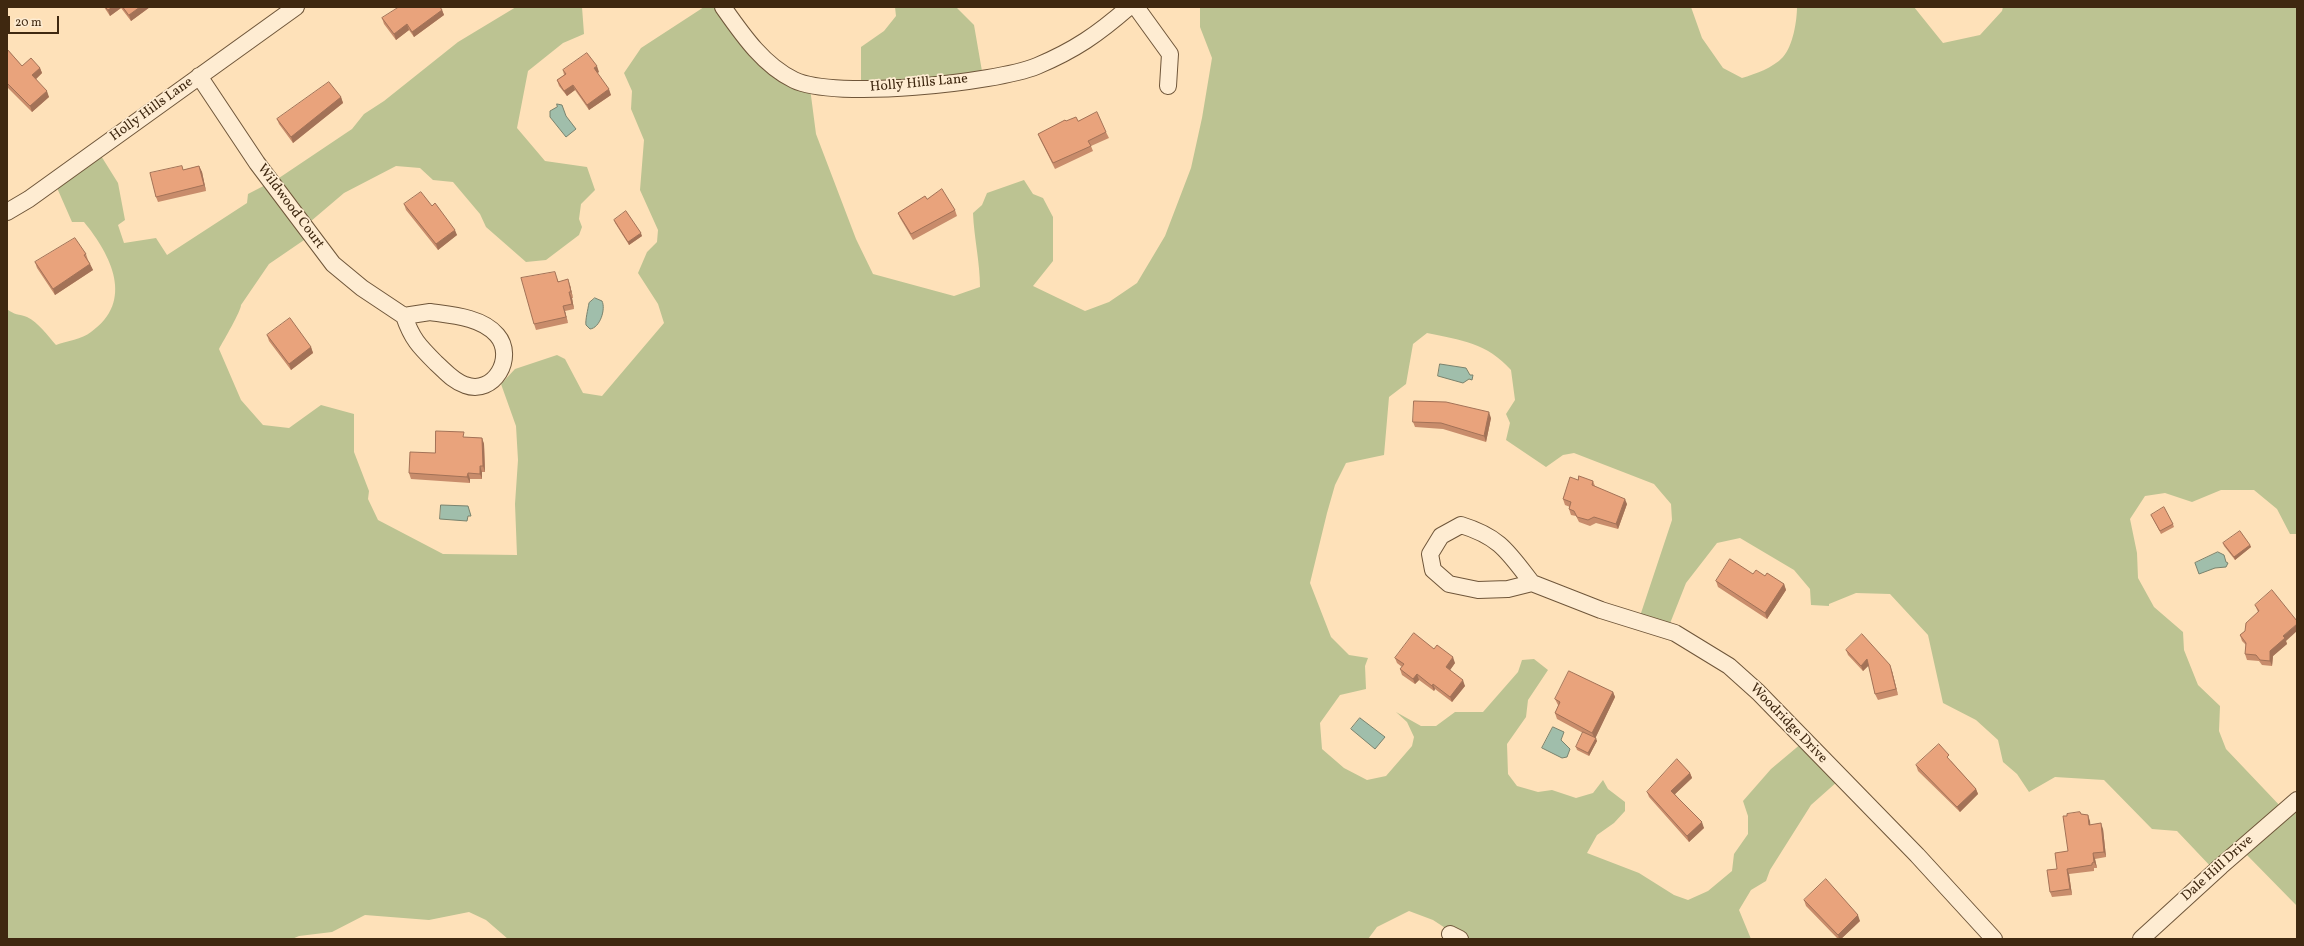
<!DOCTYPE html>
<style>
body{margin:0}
#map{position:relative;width:2304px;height:946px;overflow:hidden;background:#fee1b9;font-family:Vollkorn,serif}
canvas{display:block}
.frame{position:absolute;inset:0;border:8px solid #3f2810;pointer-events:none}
.scale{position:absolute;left:8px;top:16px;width:51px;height:18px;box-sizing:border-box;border:2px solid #3f2810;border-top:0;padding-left:5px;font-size:12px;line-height:14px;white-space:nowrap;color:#3f2810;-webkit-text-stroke:3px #feecd2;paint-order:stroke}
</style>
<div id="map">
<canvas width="2304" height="946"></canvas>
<div class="frame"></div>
<div class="scale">20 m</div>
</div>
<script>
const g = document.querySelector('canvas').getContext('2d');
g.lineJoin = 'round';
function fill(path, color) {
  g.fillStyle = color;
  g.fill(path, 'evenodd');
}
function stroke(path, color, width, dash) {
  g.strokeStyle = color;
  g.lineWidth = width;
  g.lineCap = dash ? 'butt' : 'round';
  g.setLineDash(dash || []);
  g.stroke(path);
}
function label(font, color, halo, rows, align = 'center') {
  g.font = font + ' Vollkorn,serif';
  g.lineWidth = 3.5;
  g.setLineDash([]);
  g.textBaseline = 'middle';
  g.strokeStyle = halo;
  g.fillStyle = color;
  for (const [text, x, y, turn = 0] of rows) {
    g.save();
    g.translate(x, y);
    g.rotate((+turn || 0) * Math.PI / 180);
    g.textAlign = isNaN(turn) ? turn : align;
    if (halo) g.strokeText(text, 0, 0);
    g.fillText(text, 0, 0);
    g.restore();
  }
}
fill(new Path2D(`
 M516,7H582L584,34L563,43L528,71L517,128L545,161L587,167L595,190L581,204L579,219L582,227L579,235L546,260L526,262L486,227L480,214L453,182L433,180L420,168L396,166L344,193L304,227L307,238L269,264L241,305C241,311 224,340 219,349L241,400L263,425L289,428L321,405L354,414V452L369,491L368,499L378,520L443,554L517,555L515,504L518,460L516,426L501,384L515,369L557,355L565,359L583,393L602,396L664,323L658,304L638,273L647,252L657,242L658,230L640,190L644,140L631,109L632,91L624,73L641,48L704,7H722L755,52L810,88L816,134L856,239L873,274L954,296L980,287C980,262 974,238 973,213L982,205L987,193L1024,180L1033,194L1043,198L1053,217V261L1033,286L1085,311L1109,302L1137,283L1165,236L1191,168L1202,118L1212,58L1200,27V7H1691L1702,38L1723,68L1742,78C1755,74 1773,68 1783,57C1793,46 1797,21 1797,7H1914L1943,43L1980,35L2002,11L2003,7H2297V534H2290L2277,509L2254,490H2221L2192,502L2165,493L2145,496L2130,519L2137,553L2138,578L2154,607L2183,632L2184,650L2198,685L2220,706L2219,731L2226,749L2283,809L2297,805V906L2244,852L2214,870L2177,831L2152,829L2104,780L2055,777L2029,792L2017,774L2003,762L1998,740L1976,720L1943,703L1928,635L1890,594L1856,593L1829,604V606L1811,605L1810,589L1794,570L1740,538L1717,543L1686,583L1667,631L1639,619L1672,520L1671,504L1654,484L1574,453L1563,455L1546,467L1506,440L1510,423L1506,414L1515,400L1511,370C1487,343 1461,340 1427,333L1413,344L1406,384L1389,397L1384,455L1346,463L1335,485L1327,513L1310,583L1331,637L1349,655L1368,658L1365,666L1366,689L1340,695L1320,723L1322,749L1344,768L1367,780L1386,776L1412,746L1414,737L1407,722L1396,712L1421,726H1436L1455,712H1483L1518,672L1522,660L1534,659L1548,670L1528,700L1526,717L1507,744L1508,774L1517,786L1538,792L1552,790L1576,798L1593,793L1603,780L1608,789L1625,802V811L1614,823L1597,835L1587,853L1639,873L1674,895L1688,900L1708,891L1732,871L1734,854L1748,834V816L1743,801L1771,769L1802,743L1838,781L1811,805L1770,870L1766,881L1751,890L1739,910L1751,939H1462L1433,920L1409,911L1377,927L1368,939H508L486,920L469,912L429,920L365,915L332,932L299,936L292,939H7V309C14,315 19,314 27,317C38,322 48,336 56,345C67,341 82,339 91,332C135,301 111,255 84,222H72L54,181L98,151L118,183L125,220L118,225L124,243L156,238L167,255L247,203L248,194L279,178L352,129L364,114L384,101L458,42Z
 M895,7H956L974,25L983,77L861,89V47L884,31L896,16Z`), '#bcc392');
const water = new Path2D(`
 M557,104L562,105L566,116L576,129L566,137L550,117V111L557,107Z
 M595,298L602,301C606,309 600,328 590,329L586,325C585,321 588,309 589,303Z
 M1440,364L1466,368L1470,375H1473L1472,380L1469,379L1463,383L1438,376Z
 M441,505L468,506L471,516H468L467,521L440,519Z
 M2218,552L2224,555L2226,562L2228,563L2226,567L2215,568L2199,574L2195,563Z
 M1360,718L1385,737L1375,749L1351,729Z
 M1553,727L1564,732L1561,740L1570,749L1567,757L1562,758L1542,748Z`);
fill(water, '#a0beab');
stroke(water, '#79826d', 1);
const street = new Path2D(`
 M723,7C742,34 763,65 794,80C835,100 995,83 1037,66C1075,50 1098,34 1129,7
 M1136,7L1170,54L1168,86
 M199,76L257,163L333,264L362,288L404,316
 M7,212L29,199L296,7
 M430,312C451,315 482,317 497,335C516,357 494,396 465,385C453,381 445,371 436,363C419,346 412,339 404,316Z
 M1461,525C1500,537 1508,552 1532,583L1508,589L1478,590L1449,584L1433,570L1430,554L1441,536Z
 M1532,583L1601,610L1675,633L1729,666L1758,692L1917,855L1994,939
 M1450,934L1460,939
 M2141,939L2221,866L2297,800`);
stroke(street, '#6f563a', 18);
stroke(street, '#feecd2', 16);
fill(new Path2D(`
 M104,7H150L131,21L121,8L110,16Z
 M442,10L444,15L414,37L409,30L396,40L384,24L382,18Z
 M7,49L22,66L40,68L42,73L36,79L49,97L32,112L7,87Z
 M563,70L599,72L597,73L611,95L589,110L575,90L567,96L559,86L557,80L564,75Z
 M341,97L343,103L293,143L279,124L277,119Z
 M1066,121H1078L1106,132L1109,138L1091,146L1093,151L1055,169L1040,139L1038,134Z
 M199,166L202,172L206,191L158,202L156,197L183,170Z
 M927,199L955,210L957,216L913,240L900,218L898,213Z
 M404,204L432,206L457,235L438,250L406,210Z
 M614,220L642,236L629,245L615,223Z
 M86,254L88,260L93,270L55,295L37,268L35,262Z
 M557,278L558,281L570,285L573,298H572L574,309L565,311L568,323L536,330L534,324Z
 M267,335L311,347L313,353L291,370L269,341Z
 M1491,418L1486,442L1443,429L1415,427L1413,422Z
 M465,437L482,438L484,444L485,472H482V479H470V483L411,479L409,473L435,453Z
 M1578,480L1593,481L1595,486L1627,504L1618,529L1596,523L1590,526L1579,522L1576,516L1571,515L1569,509L1570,507L1565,505L1563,499Z
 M2151,515L2173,524L2174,527L2161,534Z
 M2223,543L2250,545L2251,547L2235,560L2224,546Z
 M1753,574L1765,576L1784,584L1786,590L1767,619L1718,587L1716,581Z
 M2255,605L2286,641L2287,644L2273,656L2272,666L2262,665L2259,661L2247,660L2245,654L2246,645L2242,641L2240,635L2245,631L2258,612Z
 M1434,649L1455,663L1450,670L1465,686L1452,702L1435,689L1434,691L1419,680L1415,684L1402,675L1400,669L1402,667L1397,663L1395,658Z
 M1846,650L1892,671L1898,695L1878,700L1875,694L1869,665L1863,671L1848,655Z
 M1613,692L1615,697L1595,738L1597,741L1589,756L1577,750L1576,747L1583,733L1557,719L1555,713L1559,705H1558L1555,699Z
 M1951,761L1976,789L1978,794L1960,812L1918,771L1916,765Z
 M1690,773L1692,778L1675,794L1704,828L1689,842L1649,797L1647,792Z
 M2080,812L2081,814L2088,815L2090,825L2103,829L2106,857L2095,859L2097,868H2094V871L2069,874L2072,895L2052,897L2050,892L2057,869L2068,851L2067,816Z
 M1804,900L1860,921L1841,939H1838L1806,906Z`), '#c88c6b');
fill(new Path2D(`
 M113,7H121V8L110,16L108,10Z
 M140,7H150L131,21L129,15Z
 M442,10L444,15L414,37L412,32Z
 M407,24L409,30L396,40L394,34Z
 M597,66L599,72L596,74L594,68Z
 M40,68L42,73L34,81L32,75Z
 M573,85L575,90L567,96L564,91Z
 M609,89L611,95L589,110L587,105Z
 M47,91L49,97L32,112L30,106Z
 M341,97L343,103L293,143L291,137Z
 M199,166L202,172L206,191L204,185Z
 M455,230L457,235L438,250L436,244Z
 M641,233L642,236L629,245L628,242Z
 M90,264L93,270L55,295L53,289Z
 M568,279L570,285L573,298L571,292Z
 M569,292L572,298L574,309L572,304Z
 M563,306L565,311L568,323L566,317Z
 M311,347L313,353L291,370L289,364Z
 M1489,412L1491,418L1486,442L1484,436Z
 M482,438L484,444L485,472L483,466Z
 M480,466L482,472V479L480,474Z
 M468,473L470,479V483L467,477Z
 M1625,499L1627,504L1618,529L1616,524Z
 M2250,545L2251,547L2235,560L2234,557Z
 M1784,584L1786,590L1767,619L1765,613Z
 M2297,624V631L2286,641L2287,644L2273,656L2272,666L2270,661V651L2283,636Z
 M1453,657L1455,663L1448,673L1446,667Z
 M1867,659L1869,665L1863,671L1861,666Z
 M1890,665L1892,671L1898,695L1896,689Z
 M1417,674L1419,680L1415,684L1413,679Z
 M1463,680L1465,686L1452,702L1450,697Z
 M1433,684L1435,689L1434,691L1432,686Z
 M1613,692L1615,697L1595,739L1592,733Z
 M1596,738L1597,741L1589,756L1588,753Z
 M1690,773L1692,778L1673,796L1671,791Z
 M1976,789L1978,794L1960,812L1957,807Z
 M2088,815L2090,821L2091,831L2089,825Z
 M1702,822L1704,828L1689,842L1687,836Z
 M2101,823L2103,829L2106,857L2104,852Z
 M2093,853L2095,859L2097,868L2094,862Z
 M2067,869L2069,874L2072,895L2070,889Z
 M1858,915L1860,921L1841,939H1839L1838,935Z`), '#a37257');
const building = new Path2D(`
 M106,7H113L108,10Z
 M123,7H140L129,15Z
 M399,7H440L442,10L412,32L407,24L394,34L382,18Z
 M7,49L22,66L31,58L40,68L32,75L47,91L30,106L7,83Z
 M587,53L597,66L594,68L609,89L587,105L573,85L564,91L557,80L566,74L563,70Z
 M329,82L341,97L291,137L277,119Z
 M1097,112L1106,132L1088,141L1091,146L1053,163L1038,134L1065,120L1066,121L1076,117L1078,121Z
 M182,166L183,170L199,166L204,185L156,197L150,173Z
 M942,189L955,210L911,234L898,213L925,196L927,199Z
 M421,192L432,206L435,203L455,230L436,244L404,204Z
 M626,211L641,233L628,242L614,220Z
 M75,238L86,254L84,255L90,264L53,289L35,262Z
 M555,272L558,282L568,279L571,292H569L572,304L563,306L566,317L534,324L521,278Z
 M290,318L311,347L289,364L267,335Z
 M1414,401L1446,402L1489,412L1484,436L1441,423L1413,422Z
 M436,431L464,432L463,437L482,438L483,466H480V474L468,473L467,477L409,473L410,452L435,453Z
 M1579,476L1593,481L1592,485L1625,499L1616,524L1594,517L1588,520L1577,517L1574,511L1569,509L1571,502L1563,499L1570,477L1578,480Z
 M2164,507L2173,524L2160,531L2151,515Z
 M2240,531L2250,545L2234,557L2223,543Z
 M1730,559L1753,574L1756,570L1765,576L1767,573L1784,584L1765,613L1716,581Z
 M2272,590L2297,621V624L2283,636L2285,638L2270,651V661L2260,660L2256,655L2245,654L2246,643L2240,635L2245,631L2246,623L2259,611L2255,605Z
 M1414,633L1434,649L1437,645L1453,657L1446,667L1463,680L1450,697L1433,684L1432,686L1417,674L1413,679L1400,669L1404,664L1395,658Z
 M1862,634L1890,665L1896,689L1875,694L1867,659L1861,666L1846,650Z
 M1569,671L1613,692L1592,733L1555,713L1560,702L1555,699Z
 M1583,732L1596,738L1588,753L1576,747Z
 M1939,744L1949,755L1947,757L1976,789L1957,807L1916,765Z
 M1677,759L1690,773L1671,791L1702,822L1687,836L1647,792Z
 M2080,812L2081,814L2088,815L2089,825L2101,823L2104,852L2093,853L2094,862L2092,863V865L2067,869L2070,889L2050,892L2047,870L2057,869L2055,853L2068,851L2063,816H2067V814Z
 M1826,879L1858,915L1838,935L1804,900Z`);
fill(building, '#e9a37c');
stroke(building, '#a37257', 1);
label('14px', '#3f2810', '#feecd2', [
 ["Holly Hills Lane",919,84,-5],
 ["Holly Hills Lane",152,110,-36],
 ["Wildwood Court",290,207,53],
 ["Woodridge Drive",1788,724,46],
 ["Dale Hill Drive",2218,869,-42]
]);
</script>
